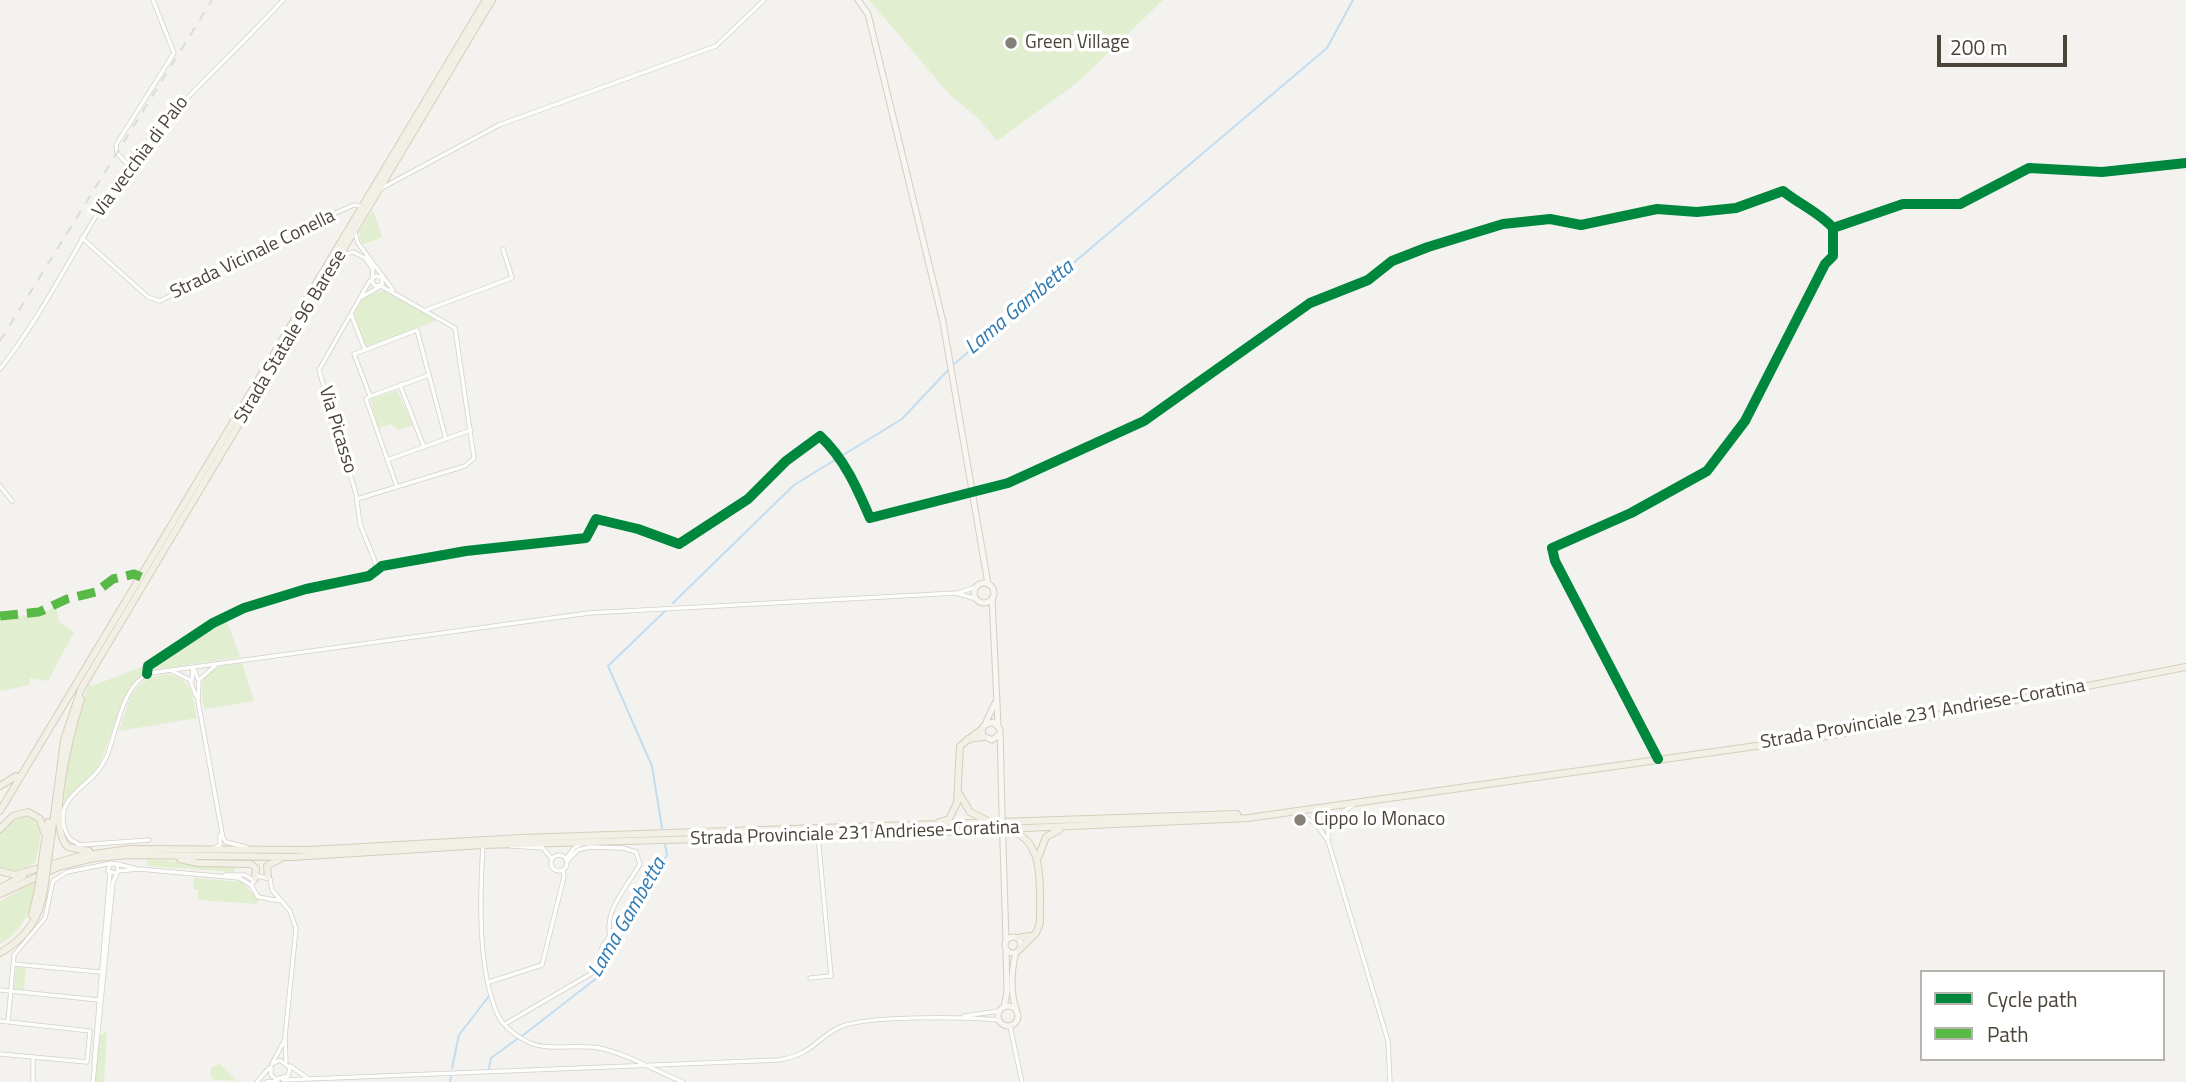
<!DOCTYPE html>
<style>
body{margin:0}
#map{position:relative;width:2186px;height:1082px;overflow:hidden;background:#f4f2ee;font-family:"Titillium Web",sans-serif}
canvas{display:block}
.legend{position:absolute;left:1920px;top:970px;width:245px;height:91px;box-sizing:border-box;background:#fff;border:2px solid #b7b4b0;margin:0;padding:9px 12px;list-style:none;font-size:21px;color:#4b4439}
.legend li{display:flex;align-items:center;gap:14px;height:35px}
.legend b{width:35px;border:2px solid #b7b4b0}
.scale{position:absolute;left:1937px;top:35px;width:130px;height:32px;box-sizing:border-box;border:4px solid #4b4439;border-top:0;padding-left:9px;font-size:21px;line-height:24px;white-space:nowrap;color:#4b4439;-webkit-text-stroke:5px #fff;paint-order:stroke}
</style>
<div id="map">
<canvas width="2186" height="1082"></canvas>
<ul class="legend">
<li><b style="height:9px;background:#00873e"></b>Cycle path</li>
<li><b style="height:9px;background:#58b947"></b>Path</li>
</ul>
<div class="scale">200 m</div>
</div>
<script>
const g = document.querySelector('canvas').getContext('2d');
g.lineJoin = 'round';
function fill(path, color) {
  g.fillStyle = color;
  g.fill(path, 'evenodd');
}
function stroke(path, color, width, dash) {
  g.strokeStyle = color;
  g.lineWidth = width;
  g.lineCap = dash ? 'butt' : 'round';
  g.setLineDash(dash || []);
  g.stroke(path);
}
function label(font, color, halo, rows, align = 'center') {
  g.font = font + ' "Titillium Web",sans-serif';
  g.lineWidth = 7;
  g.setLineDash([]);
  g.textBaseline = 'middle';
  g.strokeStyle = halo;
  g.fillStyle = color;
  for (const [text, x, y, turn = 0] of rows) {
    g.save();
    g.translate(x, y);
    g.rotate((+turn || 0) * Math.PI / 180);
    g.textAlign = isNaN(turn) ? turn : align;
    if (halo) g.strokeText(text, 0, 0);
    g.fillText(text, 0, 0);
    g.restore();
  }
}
fill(new Path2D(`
 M869,0H1163L1078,82L997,141L978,118L949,94Z
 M373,210L382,237L362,245L359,232Z
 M385,290L437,320L366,348L353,314L365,296Z
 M397,390L413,425L399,430L390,424L377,429L371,399Z
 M56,605L59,622L74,632L48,681L30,678V685L0,691V618L44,613Z
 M226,619L240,657L152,670L154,666Z
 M242,663L254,701L204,709C197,671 206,668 242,663Z
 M144,666V672L130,686L98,767L63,807L68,761L88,684L92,686Z
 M166,674C192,678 193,696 197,718L119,731C131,698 129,681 166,674Z
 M29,816C47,825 39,846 35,863C23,869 13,874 0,868V833L18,817Z
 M147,858L198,865L235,866L234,872L147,866Z
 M194,878L242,882L259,900L257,904L198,900V890L193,889Z
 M36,881C32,909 25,929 0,944V901Z
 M16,967L26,968L24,990L14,989Z
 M107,1031L104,1082H95L99,1036Z
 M220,1064L236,1080L249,1081L214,1080L210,1075L211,1068Z`), '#e1eecf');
stroke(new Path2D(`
 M953,365L1327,48L1353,0
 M673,603L794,485L902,419L949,369
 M662,828L652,766L608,666L665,611
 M522,1036L598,977L667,855L665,844
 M452,1068L459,1035L489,996
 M489,1068L491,1058L517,1039
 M450,1082L451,1077`), '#c0ddf1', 2);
const street = new Path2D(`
 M129,166L117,153L116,145L174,53L153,0
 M380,189L499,125L716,46L764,0
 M355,233L358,243L393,290
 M82,238L148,297L160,301L303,227L354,205L362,206
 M342,255L353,252L365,258L373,269L372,282L375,286L382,285V278
 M362,297L379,287
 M426,310L512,278L503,249
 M351,314L365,350L354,354L370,396L366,399L397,487
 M365,350L417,330L446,439
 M0,369C50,306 81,232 128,167C174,105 232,56 283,0
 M400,385L424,447
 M371,396L429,375
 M387,460L471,430
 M0,486L12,501
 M357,499L465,466L474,458L455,328L381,286
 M378,569L360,524L356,494L319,370L369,282L376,276L382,278
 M958,593L976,587
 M216,665L199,680L198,701L223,838L226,842L246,847
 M172,671L190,680L196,696
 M147,674L148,666L213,623L244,608L306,589L369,576L382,566L466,551L586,538L596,519L638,529L679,544L748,499L786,461L820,436C844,458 857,488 870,518L1008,483L1144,421L1310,303L1368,280L1392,261L1428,247L1503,224L1550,219L1581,225L1657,209L1697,212L1736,208L1783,191C1799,204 1820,213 1833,228
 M192,680L193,667L198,679
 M1658,759L1555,561L1552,548L1631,513L1707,471L1745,421L1825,264L1833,256V228L1903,204H1960L2029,168L2102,172L2186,163
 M1320,809L1328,822V839
 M1298,812L1317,825L1328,841L1388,1041L1390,1082
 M1319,826L1320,810
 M1329,832L1339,815L1353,805
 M149,840L80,845L70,839C63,829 60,815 67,803C76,787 96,780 106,758C117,733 121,685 150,673L589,613L956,593L976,599
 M483,845C480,894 477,970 498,1015C503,1027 519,1038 530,1043C550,1051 577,1044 599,1048C628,1054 655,1071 683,1082
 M511,846L543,848L551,858
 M214,848L220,845V835
 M551 863a8 8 0 1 1 16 0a8 8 0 1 1-16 0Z
 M566,858L575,847L582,844
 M117,864L134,868
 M118,871L139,869L239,878L251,885L258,897L281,901
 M116,873L108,871L110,864H117L118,871
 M225,875H245L253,880
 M251,885L258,876L270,879L272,890L290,911L296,929L285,1037L286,1062
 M13,964L100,972
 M810,978L831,976L818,836
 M489,982L542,965L564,877L563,870
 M0,990L99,1000
 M964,1016L999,1011
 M0,1021L90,1031L87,1062L0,1054
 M8,1022L14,955L45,918L53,881L67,872L112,863
 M505,1024L594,972L603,945L610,936C604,909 628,886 640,864L636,852L623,848L589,847L578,850L567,861
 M1010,1026L1022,1082
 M33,1057V1082
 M273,1062L284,1041
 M94,1065L110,872
 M290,1066L309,1079
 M271,1067V1075L276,1079L288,1076L290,1068L280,1060L272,1064
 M283,1080L779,1060C813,1054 814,1040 840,1027C867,1015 967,1017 999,1020
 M93,1082L113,882L118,871
 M257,1082L269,1068
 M266,1082L278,1081`);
const secondary = new Path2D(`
 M858,0L868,14L943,322L988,584
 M974 593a10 10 0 1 1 20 0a10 10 0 1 1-20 0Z
 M992,598L998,725
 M986,722L995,703
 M999,735L992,740L982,735L983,726L993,722L1000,729L1002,813
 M1003,844L1006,941
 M1005 945a8 8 0 1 1 16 0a8 8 0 1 1-16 0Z
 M998 1016a10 10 0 1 1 20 0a10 10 0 1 1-20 0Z
 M1004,1007L1007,992L1006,949
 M1016,1009C1010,990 1011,972 1016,952`);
const primary = new Path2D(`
 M81,699C72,728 45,826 68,847L89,851
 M968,739L984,737
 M0,786L16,776
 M960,795L970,812L992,823
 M0,811L486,0
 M937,823L949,819L957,803L960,746L982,729
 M0,829L13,816L28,812L40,819L44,832
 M1012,832C1047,841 1039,895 1040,923L1036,933L1019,950
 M43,854L48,822
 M49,854L64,740L81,689L492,0
 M1038,858L1046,837L1059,830
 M180,859L198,863L251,864L256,868L255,878
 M0,871L15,875L80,856L129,849L310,850L521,838L1237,814
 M268,877L267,866L280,859
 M0,888L23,876
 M0,894L58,867L94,858L130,855L292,857L483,845L916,833L1248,818L1834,735L2186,667
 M32,915L38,890
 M1017,938L1030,936
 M0,953C25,939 40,918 44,890`);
stroke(street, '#d2d0cb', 5);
stroke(secondary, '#d3cfc5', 7);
stroke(primary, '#d6cebb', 8);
stroke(street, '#fdfdfc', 3.5);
stroke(secondary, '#f7f6f1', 5);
stroke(primary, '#f2efe6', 6);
stroke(new Path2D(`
 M0,341L212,0`), '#dbdbda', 2, [9, 9]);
const secondaryBridge = new Path2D(`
 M1002,813L1003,844`);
const primaryBridge = new Path2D(`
 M38,890L43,854
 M44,890L49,854`);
stroke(secondaryBridge, '#d3cfc5', 7, []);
stroke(primaryBridge, '#d6cebb', 8, []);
stroke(secondaryBridge, '#f7f6f1', 5);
stroke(primaryBridge, '#f2efe6', 6);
stroke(new Path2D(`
 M0,616L39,612L67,599L96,592L113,579L134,574L141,577`), '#58b947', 9, [18, 9]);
stroke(new Path2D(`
 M147,674L148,666L213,623L244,608L306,589L369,576L382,566L466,551L586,538L596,519L638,529L679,544L748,499L786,461L820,436C844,458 857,488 870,518L1008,483L1144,421L1310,303L1368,280L1392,261L1428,247L1503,224L1550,219L1581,225L1657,209L1697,212L1736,208L1783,191C1799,204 1820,213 1833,228
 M1658,759L1555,561L1552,548L1631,513L1707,471L1745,421L1825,264L1833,256V228L1903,204H1960L2029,168L2102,172L2186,163`), '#00873e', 10);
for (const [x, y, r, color] of [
 [1011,43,7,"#868178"],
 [1300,820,7,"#868178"]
]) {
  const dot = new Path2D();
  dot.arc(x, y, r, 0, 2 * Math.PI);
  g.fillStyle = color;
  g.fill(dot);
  stroke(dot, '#fff', 2.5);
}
label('19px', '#4b4439', '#fff', [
 ["Green Village",1025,43],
 ["Cippo lo Monaco",1314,820]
], 'left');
label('19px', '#4b4439', '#fff', [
 ["Via vecchia di Palo",141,157,-53],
 ["Strada Vicinale Conella",253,255,-26],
 ["Strada Statale 96 Barese",291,337,-59],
 ["Via Picasso",337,430,73],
 ["Strada Provinciale 231 Andriese-Coratina",1923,715,-10],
 ["Strada Provinciale 231 Andriese-Coratina",855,834,-2]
]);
label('italic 21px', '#2e7ab2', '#fff', [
 ["Lama Gambetta",1020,308,-40],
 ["Lama Gambetta",628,918,-60]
]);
</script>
